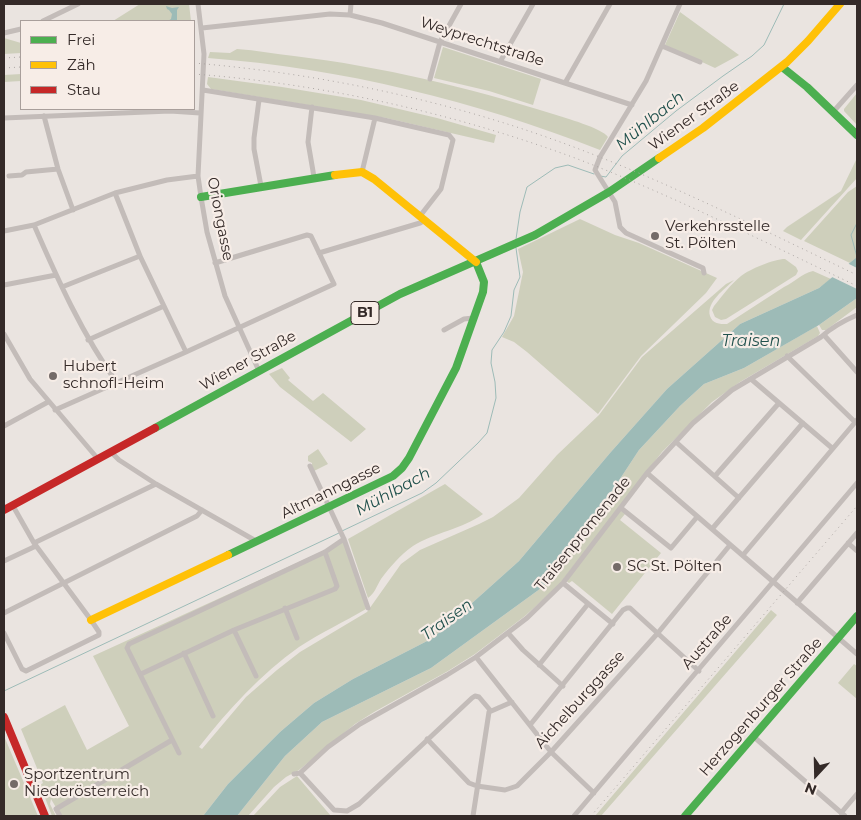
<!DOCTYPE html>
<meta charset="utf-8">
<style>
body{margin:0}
#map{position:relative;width:861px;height:820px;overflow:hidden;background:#eae4e0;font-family:Montserrat,sans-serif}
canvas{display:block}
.frame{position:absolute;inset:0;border:5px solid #342a28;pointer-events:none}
.legend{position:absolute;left:20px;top:20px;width:175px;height:90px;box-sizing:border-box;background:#f7ede7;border:1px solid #a99f9b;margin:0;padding:6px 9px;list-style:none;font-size:15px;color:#342a28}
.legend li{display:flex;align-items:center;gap:10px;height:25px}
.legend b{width:25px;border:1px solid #a99f9b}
.north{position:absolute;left:791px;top:750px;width:50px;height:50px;-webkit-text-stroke:4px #f7ede7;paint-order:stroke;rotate:201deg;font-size:14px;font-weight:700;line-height:20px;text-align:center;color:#342a28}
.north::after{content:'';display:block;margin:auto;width:18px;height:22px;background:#342a28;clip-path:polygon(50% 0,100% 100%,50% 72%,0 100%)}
</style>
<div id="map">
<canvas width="861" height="820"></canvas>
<div class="frame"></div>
<ul class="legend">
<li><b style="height:6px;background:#4caf50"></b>Frei</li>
<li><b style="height:6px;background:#ffc107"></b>Zäh</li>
<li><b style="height:6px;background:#c62828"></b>Stau</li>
</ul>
<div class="north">N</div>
</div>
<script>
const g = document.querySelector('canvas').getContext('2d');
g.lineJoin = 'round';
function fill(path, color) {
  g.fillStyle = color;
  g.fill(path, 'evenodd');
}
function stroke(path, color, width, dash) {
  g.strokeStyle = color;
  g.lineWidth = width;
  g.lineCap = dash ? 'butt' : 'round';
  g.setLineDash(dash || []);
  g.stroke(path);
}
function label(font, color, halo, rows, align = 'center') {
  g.font = font + ' Montserrat,sans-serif';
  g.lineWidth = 4.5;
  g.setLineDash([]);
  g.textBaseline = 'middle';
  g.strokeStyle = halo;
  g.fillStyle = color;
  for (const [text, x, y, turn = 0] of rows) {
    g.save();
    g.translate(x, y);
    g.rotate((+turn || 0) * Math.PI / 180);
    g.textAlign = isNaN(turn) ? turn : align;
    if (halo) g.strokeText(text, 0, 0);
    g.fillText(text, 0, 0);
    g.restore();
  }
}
fill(new Path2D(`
 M140,4H189L191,21H113Z
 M680,12L739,55L715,68L665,45Z
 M4,38L21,43V53L4,54Z
 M443,47L541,79L533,105L489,91L434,78Z
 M237,49C256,50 275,54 294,56C384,67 466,87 553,114C565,118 602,128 608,137L600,150C476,101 341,68 208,58L210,52L230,53Z
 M21,74V81L4,82V75Z
 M208,77L282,87L361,100L437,118L496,135L494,143L386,118L211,89L207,84Z
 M857,93V125L844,111V109Z
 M857,158V178L801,240L783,231L787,227L841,191Z
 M857,186V257L850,263L804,241L848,192Z
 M580,219L615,235L639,243L717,278L706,293L641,356L598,414L527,352L514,342L502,337L514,316L523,272L518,249Z
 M785,259L796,267L798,271L796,275L726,319L721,320L715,317L712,310L714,306C722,296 731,284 741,276C750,269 774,259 785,259Z
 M813,271L831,279L819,288L740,324L667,389L610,453L519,561L433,638L353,679L314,703L280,732L228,784L203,816H61L51,799L50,804L56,816H52L40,785L43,783L21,729L65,705L87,750L129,726L93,656L325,550L345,537L366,609C344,622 320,633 299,647C261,674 228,710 199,747L202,749L246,697L277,670L300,652L367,612L401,564L420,550L479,524L493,517L519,498L557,455L599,415L642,357L726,284L734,280C725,289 706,302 710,316C713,324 719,324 727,324L784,287C795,282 801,274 813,271Z
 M857,298V307L826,330H822L819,325Z
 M817,326L820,333L818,336L740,382L712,402L662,452L559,585L525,616L475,654L448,671L374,712L355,724L299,770L286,777L274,787L248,816H237L285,756L322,722L431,668L544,586L597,514L639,450L680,406L704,384L744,368Z
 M282,368L290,378L288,380L313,401L323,393L366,429L351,442L280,387L269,374Z
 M318,449L328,464L314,471L312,466V463L308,461V456Z
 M445,484L483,514C463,529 435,532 413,546C400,555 390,567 381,579C376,587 375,593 368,598L348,539Z
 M620,510L625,514L620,520L661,553L612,614L572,581L569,583L566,581Z
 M771,610L777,615L601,816H595Z
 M854,664L857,666V699L838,683Z
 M4,736L38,816H4Z
 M297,776L331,816H253L280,787Z`), '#cecfbb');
fill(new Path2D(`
 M166,6L172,8L179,7L177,10V21H168L171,19L172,14L169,10L167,9Z
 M857,257V298L819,325L744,368L704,384L680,406L639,450L597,514L544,586L431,668L322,722L285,756L237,816H203L228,784L280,732L314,703L353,679L433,638L519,561L610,453L667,389L740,324L819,288Z`), '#9dbbb7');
fill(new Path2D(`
 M847,263L857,268V289L830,276Z`), '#eae4e0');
stroke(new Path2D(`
 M600,176L606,177L622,156L676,111L723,76L752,56L764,45L784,4
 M516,239L520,212L527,187L555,168L568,165L594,174
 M857,257L851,235L857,223
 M342,531L422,493L436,483L478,443L487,433L496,398L495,382L491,363L492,350L504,332L511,316L514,290L520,277L516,248
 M4,691L339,533`), '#9dbbb7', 1);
stroke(new Path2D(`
 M198,4L204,54L198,176L201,197L207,232L225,296L259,371
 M680,4L646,81L600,157L595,170L615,202L620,227L626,233L703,268L704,273
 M350,15L351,4
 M43,21L78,4
 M202,28L330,14L350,15L382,23L632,105
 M4,33L21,29
 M662,46L700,62
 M500,62L533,4
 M430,79L440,42L461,4
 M565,83L610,4
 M203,90L375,118L449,135L453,140L441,189L420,216
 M259,100L254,138V149L261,186
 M312,107L308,142L314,177
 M833,112L857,85
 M44,116L58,169L73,210
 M4,118L170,111L200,113
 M362,172L375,118
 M9,176L22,175L26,172L58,169
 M115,193L140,256L186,352
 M34,225C58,280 82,334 117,383
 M4,231L34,225L115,193L167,180L198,176
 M319,253L420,223L425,220
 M4,285L56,275
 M62,287L140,256
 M444,330L464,319L473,318
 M4,334L30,379L98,459
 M824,335L857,372
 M88,340L164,306
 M787,356L855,422
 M751,379L832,448
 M55,410L186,352L334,284L311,236L307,235L215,263
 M4,426L48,402
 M676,442L739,498
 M111,452L119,460L156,484L256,541
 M310,466L344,539L368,608
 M647,473L857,654
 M715,476L779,403
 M621,508L671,548L697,517
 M712,529L803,423
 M34,543L156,484
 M848,543L857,551
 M743,555L857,420
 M4,561L36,546
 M563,583L613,624
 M797,603L857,533
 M285,608L297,638
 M4,613L197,516L202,510
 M234,630L256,676
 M4,633L22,669L26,671L99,635V632L91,620L34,543L13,506
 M508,633L523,650L563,686
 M184,653L213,716
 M476,657L551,752L594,793
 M539,665L588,604
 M141,674L234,630L335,589L337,586L325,552
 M530,725L623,610L627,608H630L699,671
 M754,737L845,816
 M427,739L469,783L477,786L505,790L517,786L551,752L657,634L730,545
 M179,753L127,648L129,644L325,552L344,539
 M300,773L334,810L347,811L359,804L472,698L475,696L479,697L490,710
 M294,774L300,773L328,747L360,724L447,675L476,657L527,618L563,583L647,473L693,423L732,390L821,337C832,327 843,321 857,315
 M841,813L857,794
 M60,816L56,809L172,740
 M473,816L489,712L512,702
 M574,816L857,483`), '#c3bcb9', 5);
stroke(new Path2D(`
 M782,67L807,87L857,135
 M201,197L335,175
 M155,428L400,294L535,235L609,192L659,158
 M228,555L393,476L402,468L409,458L456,368L483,292L484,282L476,262
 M685,816L857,616`), '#4caf50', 8);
stroke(new Path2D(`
 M659,158L703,128L787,62L808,41L840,4
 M335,175L362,172L374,179L476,262
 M91,620L228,555`), '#ffc107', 8);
stroke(new Path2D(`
 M4,510L155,428
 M4,717L45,816`), '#c62828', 8);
stroke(new Path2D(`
 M4,58L21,57
 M194,63C325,74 456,102 579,149C674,185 765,231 857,275
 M4,68L21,67
 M194,74C324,84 453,113 575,158C672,195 764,242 857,286
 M591,816L857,506`), '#aca6a3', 1, [1, 4]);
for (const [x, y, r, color] of [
 [655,236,5,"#746b68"],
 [53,376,5,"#746b68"],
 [617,567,5,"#746b68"],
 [14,784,5,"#746b68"]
]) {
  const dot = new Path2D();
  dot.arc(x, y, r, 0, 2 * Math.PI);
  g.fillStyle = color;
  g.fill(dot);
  stroke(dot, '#f7ede7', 2);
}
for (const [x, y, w] of [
 [365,313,28]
]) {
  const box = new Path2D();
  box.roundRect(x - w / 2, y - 11.5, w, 23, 4);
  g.fillStyle = '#f7ede7';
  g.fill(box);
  stroke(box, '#342a28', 1);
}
label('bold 14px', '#342a28', null, [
 ["B1",365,313]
]);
label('15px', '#342a28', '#f7ede7', [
 ["Weyprechtstraße",482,42,18],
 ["Wiener Straße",694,116,-36],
 ["Oriongasse",220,219,79],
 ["Wiener Straße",248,361,-29],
 ["Altmanngasse",331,491,-26],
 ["Traisenpromenade",583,534,-51],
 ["Austraße",707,642,-49],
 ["Aichelburggasse",580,700,-48],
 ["Herzogenburger Straße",761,707,-49]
]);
label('15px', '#342a28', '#f7ede7', [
 ["Verkehrsstelle",665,227],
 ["St. Pölten",665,244],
 ["Hubert",63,367],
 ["schnofl-Heim",63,384],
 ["SC St. Pölten",627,567],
 ["Sportzentrum",24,775],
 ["Niederösterreich",24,792]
], 'left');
label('italic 16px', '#21514d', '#f7ede7', [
 ["Mühlbach",650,121,-39],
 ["Traisen",751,341],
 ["Mühlbach",393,492,-29],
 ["Traisen",447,620,-36]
]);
</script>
